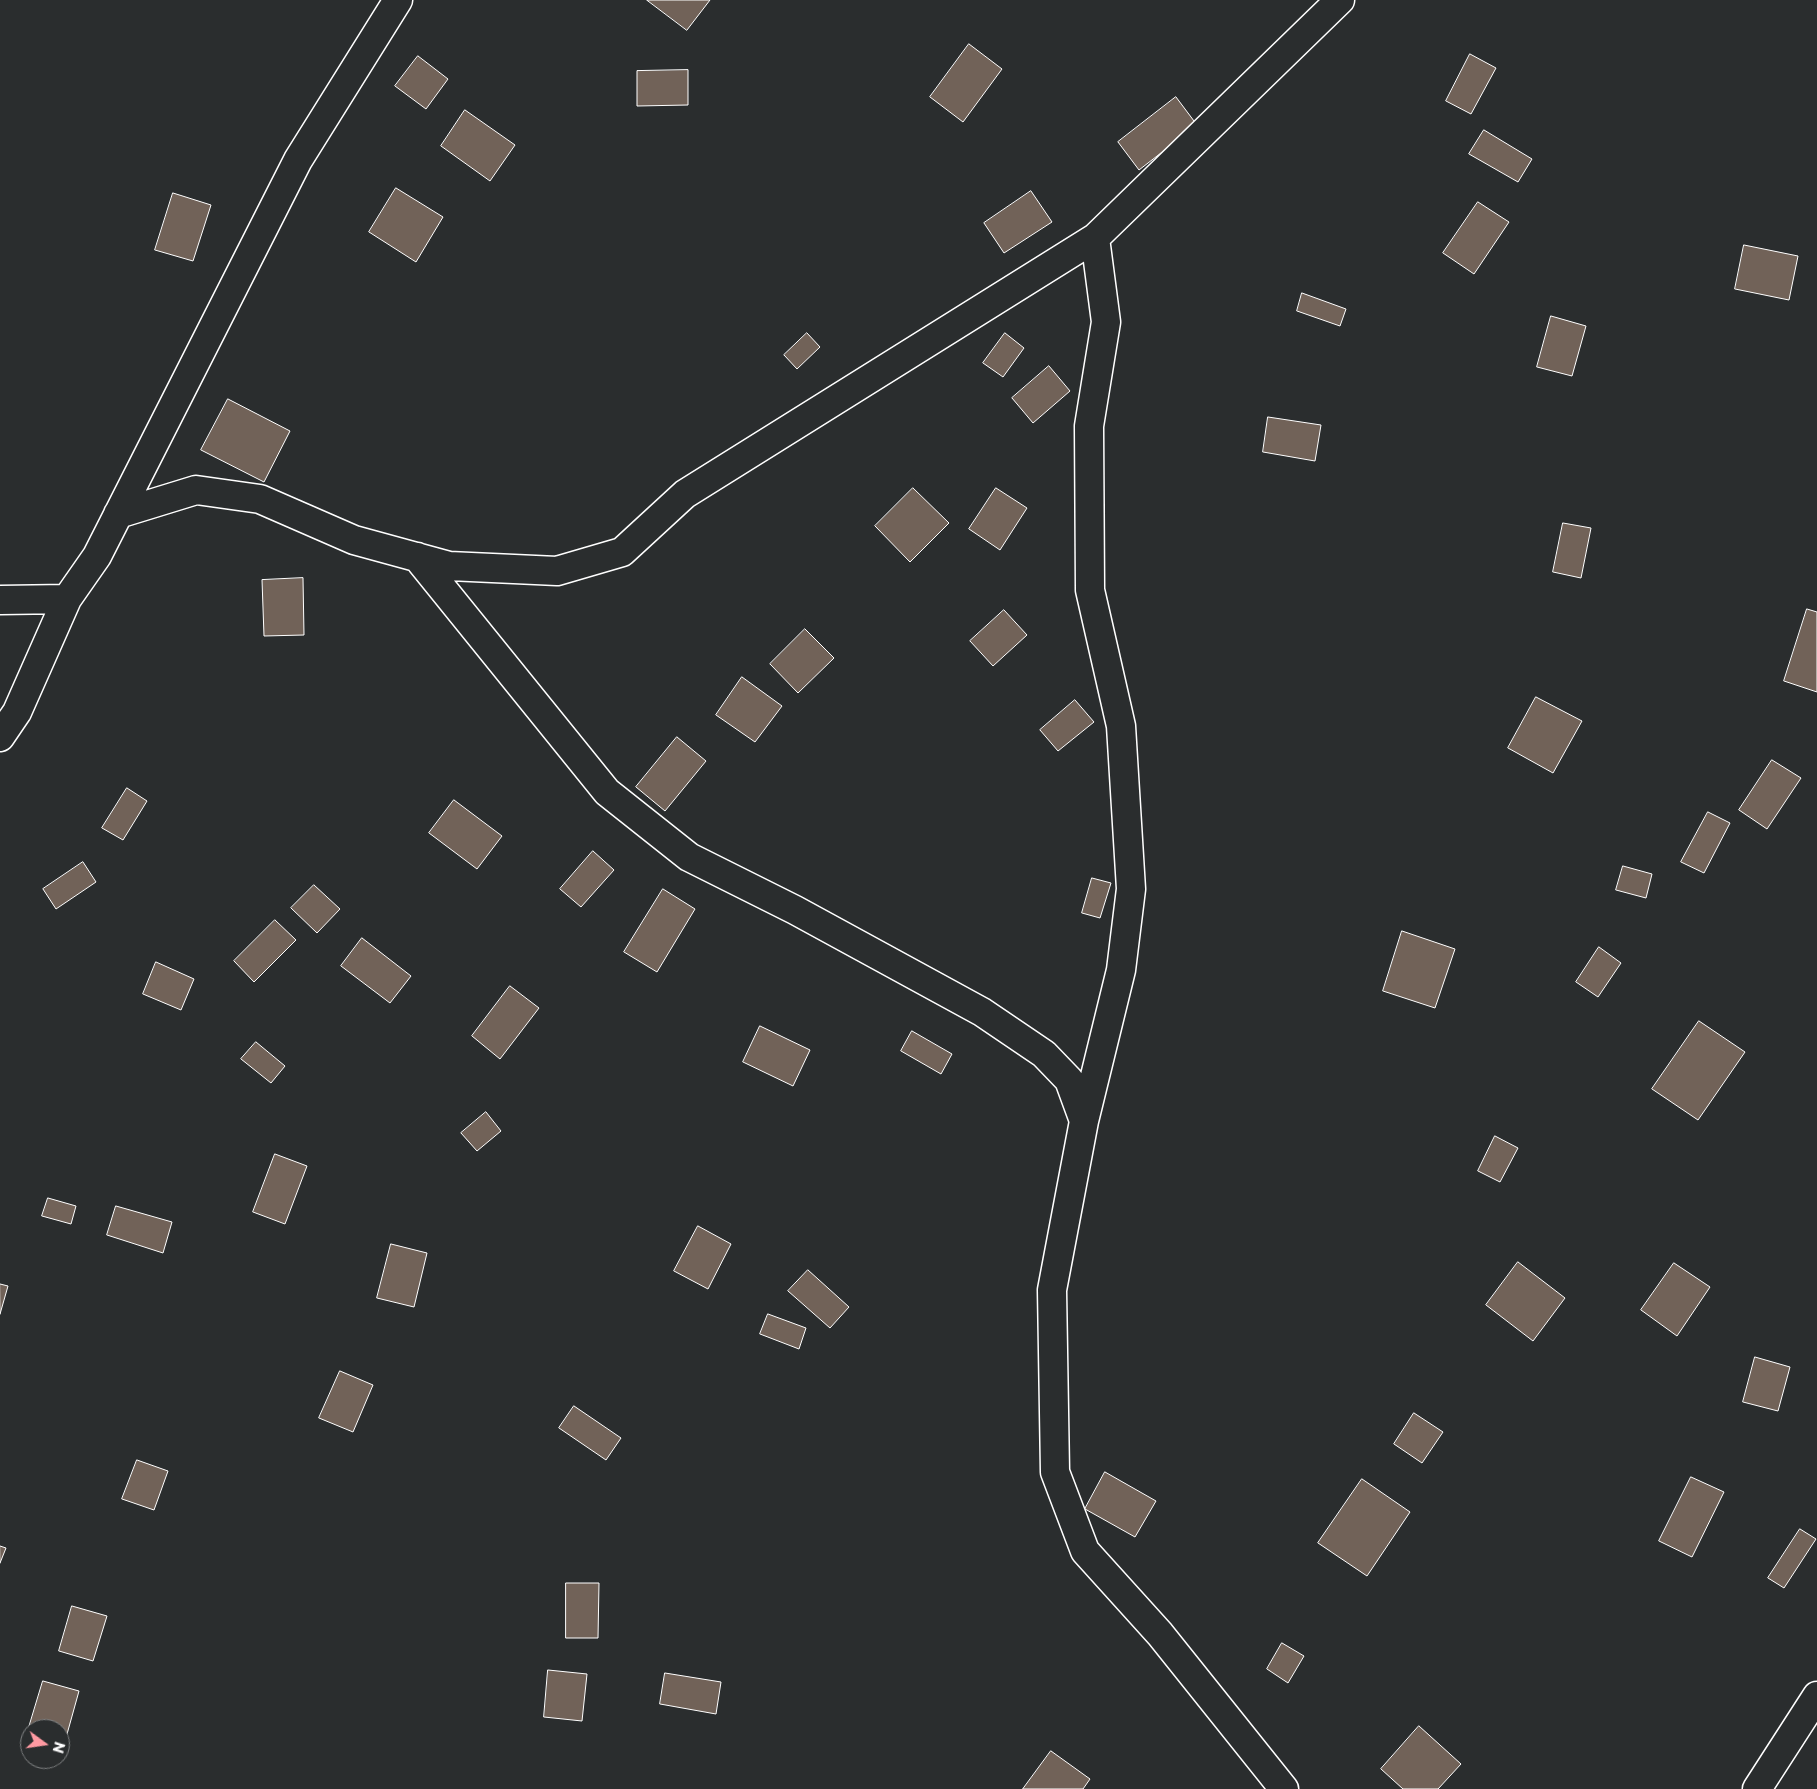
<!DOCTYPE html>
<style>
body{margin:0}
#map{position:relative;width:1817px;height:1789px;overflow:hidden;background:#2a2d2e;font-family:"Playpen Sans",sans-serif}
canvas{display:block}
.north{position:absolute;left:20px;top:1719px;width:50px;height:50px;box-sizing:border-box;background:#2a2d2e;border:1px solid #7f8182;border-radius:50%;rotate:104deg;font-size:14px;font-weight:700;line-height:20px;text-align:center;color:#fff}
.north::after{content:'';display:block;margin:auto;width:18px;height:22px;background:#ff9aa2;clip-path:polygon(50% 0,100% 100%,50% 72%,0 100%)}
</style>
<div id="map">
<canvas width="1817" height="1789"></canvas>
<div class="north">N</div>
</div>
<script>
const g = document.querySelector('canvas').getContext('2d');
g.lineJoin = 'round';
function fill(path, color) {
  g.fillStyle = color;
  g.fill(path, 'evenodd');
}
function stroke(path, color, width, dash) {
  g.strokeStyle = color;
  g.lineWidth = width;
  g.lineCap = dash ? 'butt' : 'round';
  g.setLineDash(dash || []);
  g.stroke(path);
}
const building = new Path2D(`
 M647,0H710L687,30Z
 M969,44L1002,69L963,122L930,97Z
 M1470,54L1496,68L1471,114L1446,101Z
 M418,56L448,79L426,109L395,86Z
 M688,70V105L637,106V71Z
 M1176,97L1197,125L1139,170L1118,142Z
 M465,110L515,145L490,181L441,146Z
 M1484,130L1532,159L1518,182L1469,154Z
 M396,188L443,217L416,262L369,232Z
 M1031,191L1052,222L1004,253L984,223Z
 M173,193L211,205L193,261L155,250Z
 M1478,202L1509,222L1474,274L1443,253Z
 M1744,245L1798,256L1789,300L1735,289Z
 M1302,293L1346,309L1340,326L1297,311Z
 M1551,316L1586,326L1572,376L1537,367Z
 M807,333L820,347L797,369L784,355Z
 M1005,333L1024,348L1003,377L983,363Z
 M1049,366L1070,391L1033,423L1012,398Z
 M228,399L290,431L264,482L201,450Z
 M1268,417L1321,425L1315,461L1263,452Z
 M913,488L949,523L910,562L875,526Z
 M996,488L1027,508L1000,550L969,529Z
 M1563,523L1591,528L1581,578L1553,572Z
 M303,578L304,635L264,636L262,580Z
 M1807,609L1817,612V692L1784,681Z
 M1004,610L1027,635L993,666L970,641Z
 M805,629L834,658L798,693L770,664Z
 M742,677L782,706L755,742L716,715Z
 M1536,697L1582,721L1553,773L1508,748Z
 M1075,700L1094,722L1058,751L1040,730Z
 M677,737L706,761L665,811L636,787Z
 M1772,760L1801,778L1767,829L1739,810Z
 M127,788L147,801L123,840L102,828Z
 M454,800L502,836L477,869L429,833Z
 M1708,812L1730,823L1704,873L1681,862Z
 M593,851L614,870L581,907L560,889Z
 M83,862L96,882L56,909L43,889Z
 M1623,866L1652,874L1646,898L1616,890Z
 M1092,878L1111,883L1100,918L1082,913Z
 M314,885L340,909L317,933L291,908Z
 M663,889L695,909L657,972L624,952Z
 M275,920L296,940L254,982L234,961Z
 M1402,931L1455,949L1435,1008L1383,991Z
 M362,938L411,976L390,1003L341,966Z
 M1599,947L1621,963L1598,997L1576,982Z
 M156,962L194,979L181,1010L143,994Z
 M510,986L539,1008L500,1059L472,1036Z
 M1699,1021L1745,1052L1698,1120L1652,1089Z
 M760,1026L810,1050L793,1086L743,1062Z
 M912,1031L952,1054L941,1074L901,1051Z
 M256,1042L285,1066L271,1083L241,1059Z
 M486,1112L501,1131L477,1151L461,1133Z
 M1495,1136L1518,1148L1500,1182L1478,1171Z
 M275,1154L307,1166L285,1224L253,1212Z
 M48,1198L76,1206L71,1224L42,1216Z
 M116,1206L172,1222L163,1253L107,1235Z
 M698,1226L731,1244L708,1289L674,1271Z
 M391,1244L427,1253L414,1307L377,1298Z
 M1518,1262L1565,1298L1533,1341L1486,1305Z
 M1674,1263L1710,1287L1677,1336L1641,1310Z
 M808,1270L849,1307L830,1328L788,1291Z
 M0,1284L8,1286L0,1314Z
 M768,1314L806,1328L799,1349L760,1334Z
 M1755,1357L1790,1367L1778,1411L1743,1402Z
 M340,1371L373,1385L353,1432L319,1418Z
 M574,1406L621,1438L606,1460L559,1428Z
 M1414,1413L1443,1432L1422,1463L1394,1444Z
 M137,1460L168,1471L154,1510L122,1499Z
 M1105,1472L1156,1501L1135,1537L1085,1509Z
 M1691,1477L1724,1492L1692,1557L1659,1541Z
 M1362,1479L1410,1512L1367,1576L1318,1543Z
 M1800,1529L1816,1539L1784,1588L1768,1578Z
 M0,1546L6,1548L0,1563Z
 M566,1583H599L598,1638H566Z
 M72,1606L107,1616L93,1661L59,1651Z
 M1282,1643L1304,1656L1288,1683L1267,1669Z
 M548,1670L587,1674L582,1721L544,1717Z
 M665,1673L721,1682L716,1714L660,1704Z
 M43,1681L79,1691L64,1745L60,1744V1729H30V1735L27,1734Z
 M1419,1726L1461,1764L1438,1789H1403L1381,1769Z
 M1051,1751L1090,1779L1083,1789H1023Z`);
fill(building, '#716258');
stroke(building, '#fff', 1);
const street = new Path2D(`
 M1095,238L1106,322L1089,426L1090,590L1121,726L1131,889L1121,970L1084,1121L1052,1290L1055,1472L1085,1551L1160,1634L1284,1789
 M118,514L196,490L260,499L354,540L449,566L557,571L622,552L685,494L1095,238L1340,0
 M417,557L607,792L689,857L795,910L982,1012L1044,1054L1069,1080L1084,1121
 M0,600L67,599
 M0,737L17,712L67,599L97,556L298,160L398,0
 M1757,1789L1817,1696`);
stroke(street, '#fff', 31);
stroke(street, '#2a2d2e', 28);
</script>
